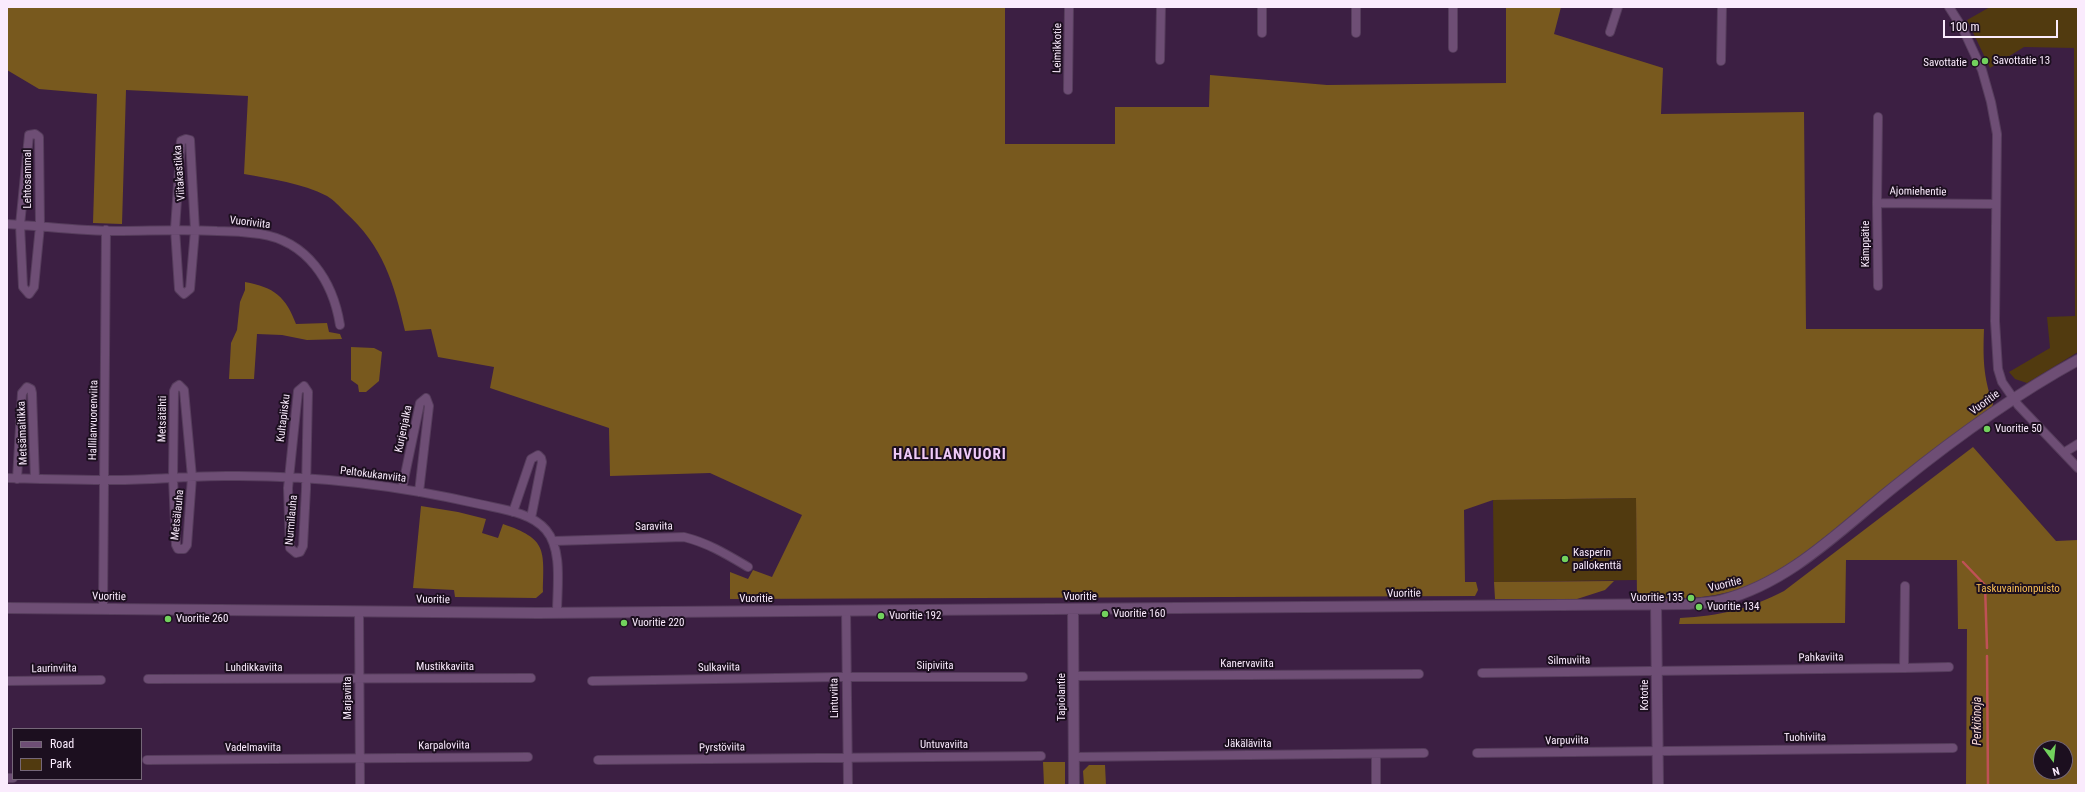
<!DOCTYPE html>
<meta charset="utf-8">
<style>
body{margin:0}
#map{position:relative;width:2085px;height:792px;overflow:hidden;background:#3c1f43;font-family:"Roboto Condensed",sans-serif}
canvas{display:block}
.frame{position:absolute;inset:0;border:8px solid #faebfd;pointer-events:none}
.legend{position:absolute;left:12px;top:728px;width:130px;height:52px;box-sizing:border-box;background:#1c0f1f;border:1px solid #756778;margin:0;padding:5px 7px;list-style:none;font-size:12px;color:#faebfd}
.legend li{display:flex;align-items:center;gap:8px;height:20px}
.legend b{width:20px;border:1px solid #756778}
.north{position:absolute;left:2033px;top:740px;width:40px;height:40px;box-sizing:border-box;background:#1c0f1f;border:1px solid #756778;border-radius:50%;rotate:165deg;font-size:11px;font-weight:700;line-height:16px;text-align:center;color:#faebfd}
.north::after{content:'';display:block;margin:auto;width:14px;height:18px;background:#72d25d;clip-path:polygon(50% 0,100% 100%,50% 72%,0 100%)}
.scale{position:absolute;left:1943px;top:20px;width:115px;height:18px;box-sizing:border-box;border:2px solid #faebfd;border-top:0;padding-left:5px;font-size:12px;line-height:14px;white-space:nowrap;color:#faebfd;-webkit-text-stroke:3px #1c0f1f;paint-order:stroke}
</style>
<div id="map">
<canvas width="2085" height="792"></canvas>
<div class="frame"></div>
<ul class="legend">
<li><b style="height:5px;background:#6e4e75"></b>Road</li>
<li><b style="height:11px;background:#513a0f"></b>Park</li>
</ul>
<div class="north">N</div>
<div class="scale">100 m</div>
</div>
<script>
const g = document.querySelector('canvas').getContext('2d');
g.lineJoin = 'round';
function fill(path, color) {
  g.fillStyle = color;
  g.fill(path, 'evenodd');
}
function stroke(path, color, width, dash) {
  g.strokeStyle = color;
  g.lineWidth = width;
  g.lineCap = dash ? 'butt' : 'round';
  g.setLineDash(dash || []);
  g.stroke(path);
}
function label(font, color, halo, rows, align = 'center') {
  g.font = font + ' "Roboto Condensed",sans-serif';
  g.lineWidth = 4;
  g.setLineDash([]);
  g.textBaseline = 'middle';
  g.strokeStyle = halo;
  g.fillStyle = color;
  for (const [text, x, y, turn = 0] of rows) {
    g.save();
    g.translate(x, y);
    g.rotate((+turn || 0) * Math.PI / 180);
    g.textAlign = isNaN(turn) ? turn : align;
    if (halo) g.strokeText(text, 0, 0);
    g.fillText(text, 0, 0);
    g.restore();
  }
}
fill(new Path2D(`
 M1990,7H2078V352L2027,383L2015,379L2009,372L2050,348L2047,317L2075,316L2074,48L2024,47L1990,68L1967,20Z
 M1636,498L1637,580L1494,582L1493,500Z`), '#513a0f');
fill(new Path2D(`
 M7,7H1005V144H1115V107H1209L1210,75L1327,85L1506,83V7H1561L1554,34L1663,68L1661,114L1804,112L1806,329H1984C1983,357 1983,377 1993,404L1992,407C1954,436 1915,463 1878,493C1837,526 1797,565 1748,586C1716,599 1671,600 1637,599L1636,498L1493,500L1464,510L1465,582H1476L1478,590L1475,596L730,599V572L748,579L753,570L772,577L802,515L710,473L610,476L609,428L490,388L494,367L438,357L431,329L405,331C394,283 383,246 345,212C340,207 334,200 327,196C302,183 271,179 244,174L248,96L126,90L122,224L93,223L97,94L39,89L7,70Z
 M245,282C274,287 286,297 296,324L327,323L329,332L340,334L342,339L307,340L282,335L257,334L254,379H229L231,343L237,330L240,302L245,290Z
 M351,347L374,348L382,352L379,381L366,392H359L358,385L351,380Z
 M1973,447L2056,541L2078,540V785H1966L1967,629H1958L1957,560H1846L1845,623L1679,624L1680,618C1720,616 1749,609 1784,591ZM2041,748H2065V772H2041Z
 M421,506L458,512L486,519L482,533L498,538L503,524C547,539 544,549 543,592L536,598L455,597L454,590L413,588Z
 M1614,581L1605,590L1577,599H1495L1494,582Z
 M1043,762H1065V785H1044Z
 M1089,765H1105L1106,785H1084L1083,771Z`), '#78591e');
stroke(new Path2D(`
 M1963,562L1985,585L1987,648
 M1987,656L1988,785`), '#bf5156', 2.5);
const minor = new Path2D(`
 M1262,7V33
 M1356,7V33
 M1949,7L1963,29L1982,70L1991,102L1997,134L1995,321L1998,369L2002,382L2018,405L2078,468
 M1610,32L1618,7
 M1453,48V7
 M1160,60L1161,7
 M1721,61L1722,7
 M1068,90L1069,7
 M1878,117L1877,203L1996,204
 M35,134L39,137L40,226L34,287L29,294L23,287L20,225L29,135Z
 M186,139L190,140L195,230L190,289L184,294L179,289L175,229L181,141Z
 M1877,203L1878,286
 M7,224C43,226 80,231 116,231C150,231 183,229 217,231C231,231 246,232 260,234C307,241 333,281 340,325
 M179,385L184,390L192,477L187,545L184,549H178L176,545L173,478L174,391L176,387Z
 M304,386L308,392L306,489L303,546L300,552L296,553L290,548L288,488L298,391Z
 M2065,452L2078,444
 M7,478C43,479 79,480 115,480C152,480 189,476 226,476C311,475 397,485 479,504C500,509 531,512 546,530C563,550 557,587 557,613
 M17,479L22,393L27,387L31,389L32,393L35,479
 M402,489L420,403L426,398L429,406L419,492
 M513,512L531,459L538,455L541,458L542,462L531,518
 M554,541L684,537C708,543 726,554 748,567
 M103,609L106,230
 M846,610L848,785
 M359,611L360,785
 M1904,668L1949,667
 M1482,673L1904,668L1905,586
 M1074,676L1419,674
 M148,679L531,678
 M7,681L101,680
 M592,681L838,677H1023
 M1477,753L1953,748
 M1376,754V785
 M1073,757L1424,753
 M147,760L528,757
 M598,760L1041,756
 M7,778H13`);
const tertiary = new Path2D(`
 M1656,604L1658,785
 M7,608L538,613L1689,604C1700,603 1711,603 1722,600C1792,582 1844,526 1899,483C1956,437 2014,395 2078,360
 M1073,609L1074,785`);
stroke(minor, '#563d5c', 10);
stroke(tertiary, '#563d5c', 12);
stroke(minor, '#6e4e75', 8);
stroke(tertiary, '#6e4e75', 10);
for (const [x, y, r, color] of [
 [1985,61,4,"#72d25d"],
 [1975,63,4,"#72d25d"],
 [1987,429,4,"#72d25d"],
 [1565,559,4,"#72d25d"],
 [1691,598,4,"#72d25d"],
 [1699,607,4,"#72d25d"],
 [1105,614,4,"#72d25d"],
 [881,616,4,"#72d25d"],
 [168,619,4,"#72d25d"],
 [624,623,4,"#72d25d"]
]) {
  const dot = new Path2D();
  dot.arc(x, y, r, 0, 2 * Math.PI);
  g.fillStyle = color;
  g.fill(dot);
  stroke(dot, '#1c0f1f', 1.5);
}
label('11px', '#faebfd', '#1c0f1f', [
 ["Leimikkotie",1058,48,-89],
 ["Viitakastikka",180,173,-94],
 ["Lehtosammal",28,179,-90],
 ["Ajomiehentie",1918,192,1],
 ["Vuoriviita",250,223,7],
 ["Kämppätie",1866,244,-90],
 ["Vuoritie",1985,403,-36],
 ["Kultapiisku",284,418,-83],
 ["Metsätähti",163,419,-89],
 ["Hallilanvuorenviita",94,420,-89],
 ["Kurjenjalka",404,429,-78],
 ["Metsämaitikka",23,433,-92],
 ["Peltokukanviita",373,475,7],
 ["Metsälauha",178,515,-84],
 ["Nurmilauha",292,520,-85],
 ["Saraviita",654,527,-1],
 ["Vuoritie",1725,585,-14],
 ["Vuoritie",1404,594,-1],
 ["Vuoritie",109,597,1],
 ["Vuoritie",1080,597],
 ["Vuoritie",756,599],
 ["Vuoritie",433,600,1],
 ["Pahkaviita",1821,658,-1],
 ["Silmuviita",1569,661,-1],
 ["Kanervaviita",1247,664],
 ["Siipiviita",935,666],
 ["Mustikkaviita",445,667],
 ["Luhdikkaviita",254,668],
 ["Sulkaviita",719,668,-1],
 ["Laurinviita",54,669,-1],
 ["Kototie",1645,695,-90],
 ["Tapiolantie",1062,697,-90],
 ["Marjaviita",348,698,-90],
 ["Lintuviita",835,698,-91],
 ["Tuohiviita",1805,738,-1],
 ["Varpuviita",1567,741,-1],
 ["Jäkäläviita",1248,744],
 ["Untuvaviita",944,745],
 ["Karpaloviita",444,746,-1],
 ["Vadelmaviita",253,748],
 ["Pyrstöviita",722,748,-1]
]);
label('11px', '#faebfd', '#1c0f1f', [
 ["Savottatie 13",1993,61],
 ["Savottatie",1967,63,"right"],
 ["Vuoritie 50",1995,429],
 ["Kasperin",1573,553],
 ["pallokenttä",1573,566],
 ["Vuoritie 135",1683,598,"right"],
 ["Vuoritie 134",1707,607],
 ["Vuoritie 160",1113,614],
 ["Vuoritie 192",889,616],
 ["Vuoritie 260",176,619],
 ["Vuoritie 220",632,623]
], 'left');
label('11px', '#f8bf55', '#1c0f1f', [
 ["Taskuvainionpuisto",2018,589]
]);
label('italic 12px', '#f2d3d2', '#1c0f1f', [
 ["Perkiönoja",1978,721,-90]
]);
g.letterSpacing = '1px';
label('bold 15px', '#efcaf8', '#1c0f1f', [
 ["HALLILANVUORI",950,455]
]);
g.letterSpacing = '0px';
</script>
